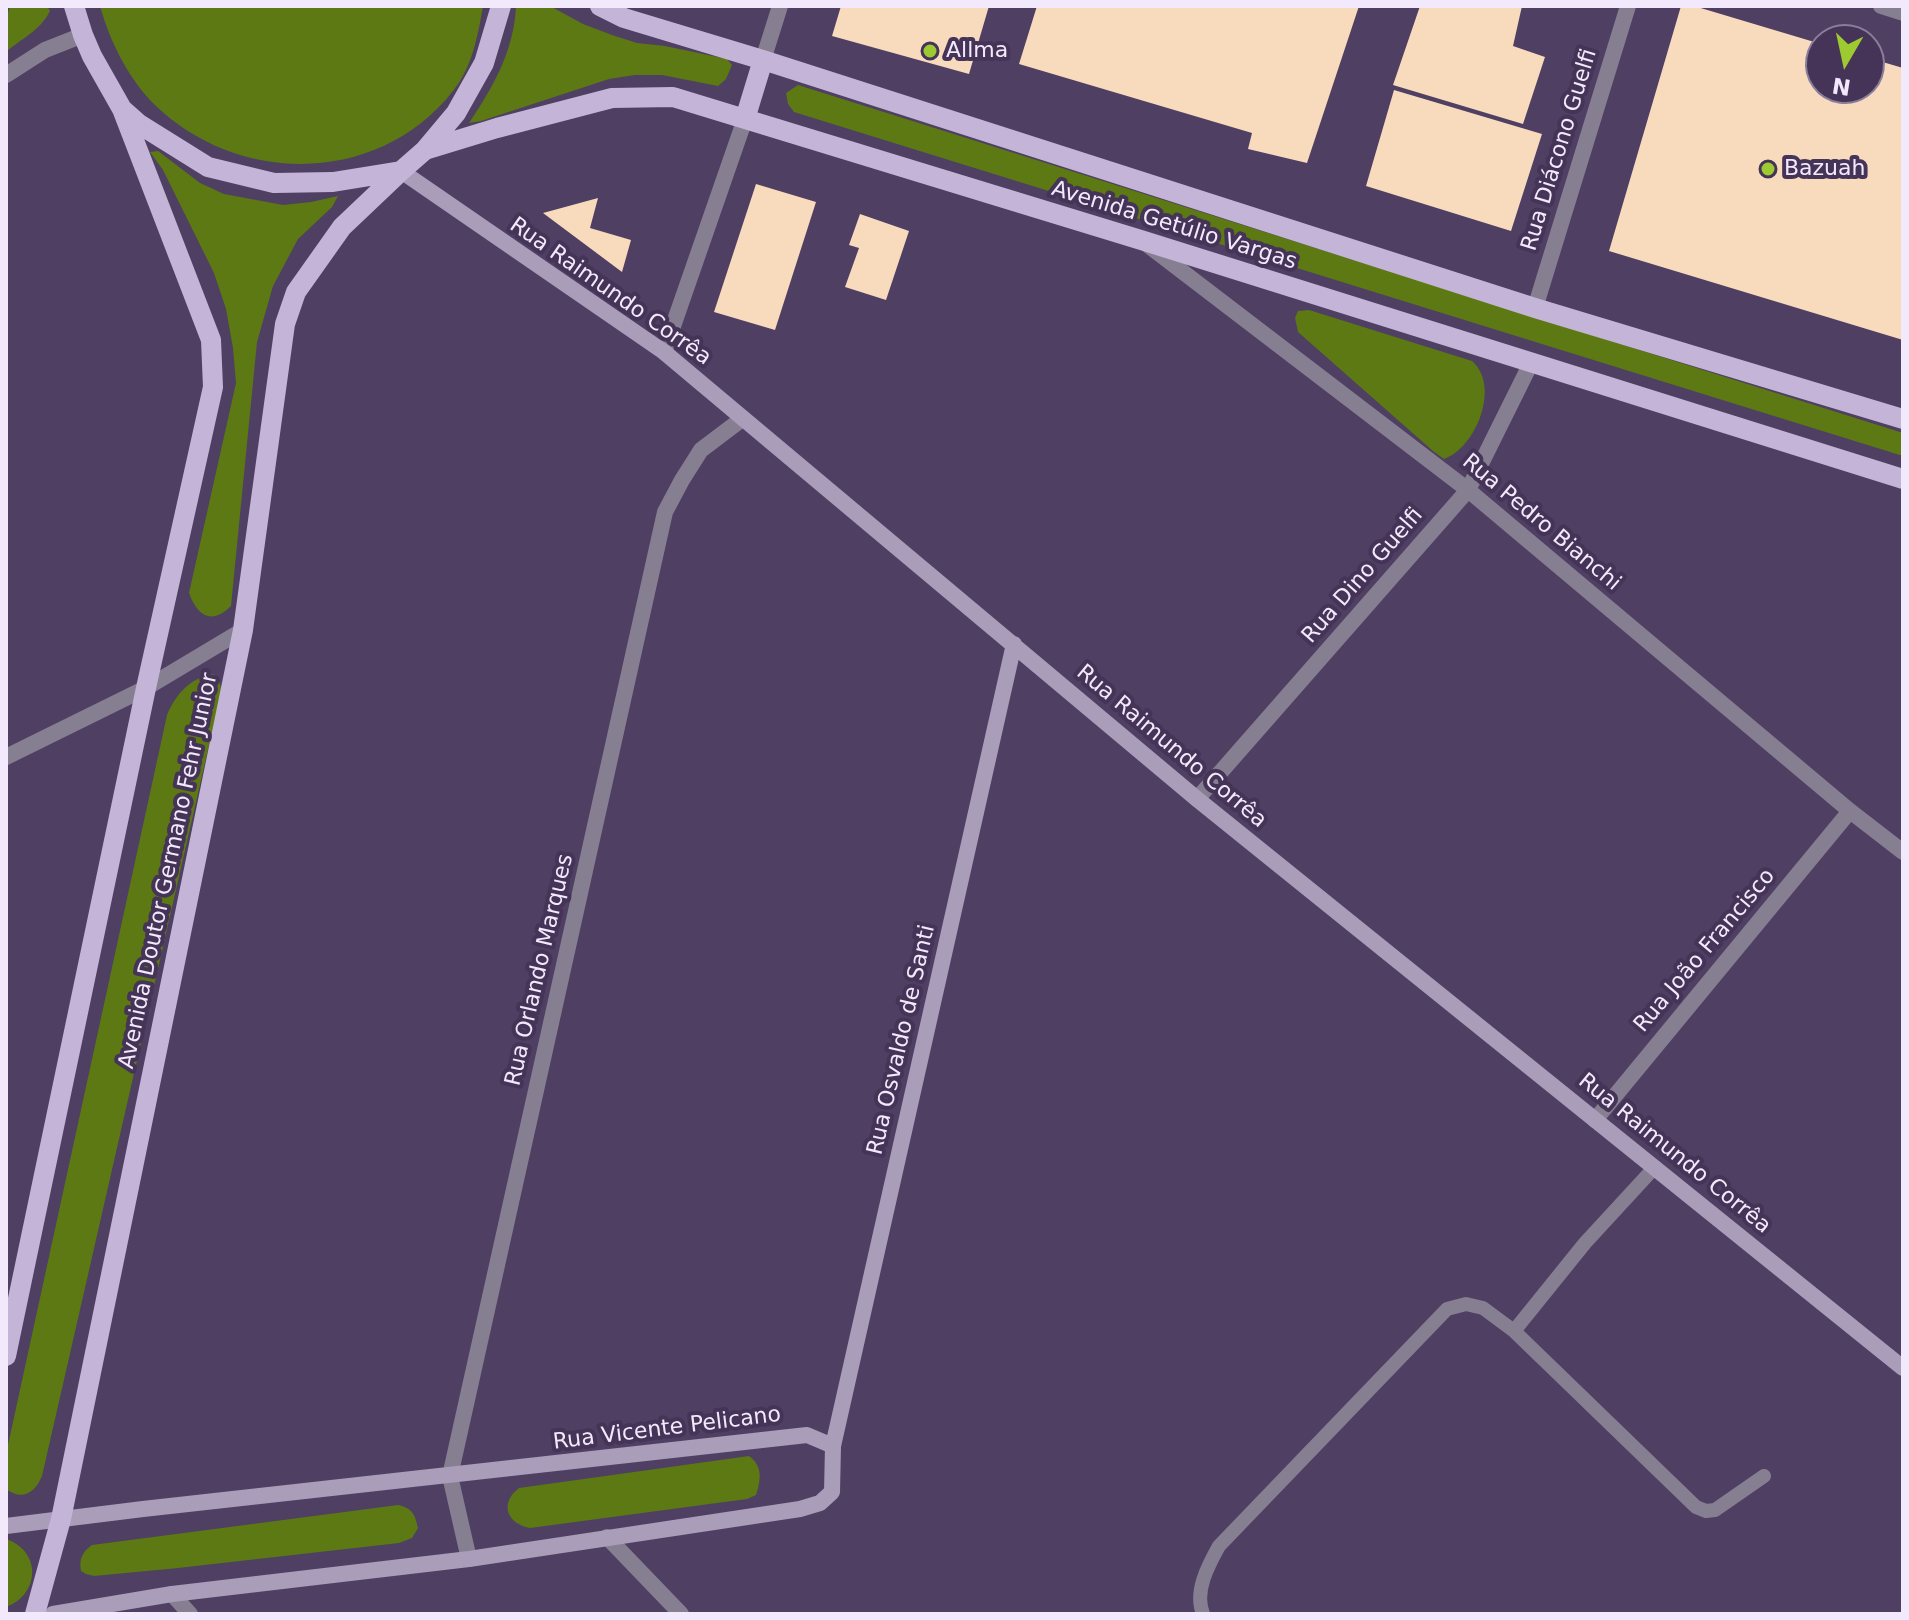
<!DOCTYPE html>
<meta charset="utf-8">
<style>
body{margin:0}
#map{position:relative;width:1909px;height:1620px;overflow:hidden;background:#4f3f63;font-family:"DejaVu Sans",sans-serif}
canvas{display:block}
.frame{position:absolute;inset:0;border:8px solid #f2eafc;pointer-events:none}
.north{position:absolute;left:1805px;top:24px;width:80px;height:80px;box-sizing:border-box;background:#453457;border:2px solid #8a7d99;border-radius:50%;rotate:189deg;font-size:22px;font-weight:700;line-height:32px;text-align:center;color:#f2eafc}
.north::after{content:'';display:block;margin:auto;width:28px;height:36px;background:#9dca30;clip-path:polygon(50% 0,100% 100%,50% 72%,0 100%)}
</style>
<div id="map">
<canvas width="1909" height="1620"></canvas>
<div class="frame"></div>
<div class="north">N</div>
</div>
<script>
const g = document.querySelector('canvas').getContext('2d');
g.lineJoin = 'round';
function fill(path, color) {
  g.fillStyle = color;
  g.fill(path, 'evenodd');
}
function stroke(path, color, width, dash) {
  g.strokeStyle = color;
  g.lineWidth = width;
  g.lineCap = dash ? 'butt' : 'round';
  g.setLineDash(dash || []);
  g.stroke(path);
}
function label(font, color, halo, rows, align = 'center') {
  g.font = font + ' "DejaVu Sans",sans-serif';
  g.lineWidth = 8;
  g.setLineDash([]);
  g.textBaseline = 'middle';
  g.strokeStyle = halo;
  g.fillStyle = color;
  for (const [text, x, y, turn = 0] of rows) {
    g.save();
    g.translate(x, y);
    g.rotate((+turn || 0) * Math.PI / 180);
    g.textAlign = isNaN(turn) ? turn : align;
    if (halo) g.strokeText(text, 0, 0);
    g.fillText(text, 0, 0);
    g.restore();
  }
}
fill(new Path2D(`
 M10,6H47L50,11C40,31 22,38 6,52V20Z
 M100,6H483C478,35 472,68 453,91C379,185 240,186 156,106C129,80 110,42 100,6Z
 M516,6H550L583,24L612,35L637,43L665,46L727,59L732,65L726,79L718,86L662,75H635L609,79L481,121L469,123C493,87 514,51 516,6Z
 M798,85L1903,433V456L794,112L788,104L786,93Z
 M158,151L200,183L224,194L283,205L311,202L338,196L332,207L298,239L273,286L257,342L231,606C211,626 197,615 189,593L236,383L233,348L226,309L214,273L163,170L150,152Z
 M1309,310L1472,361C1501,386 1476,448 1444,459L1433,451L1298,332L1295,318L1298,311Z
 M213,674C221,680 222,688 220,697L42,1476C35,1493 22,1501 6,1489V1454L167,715C176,694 190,678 213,674Z
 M749,1456C763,1466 761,1480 756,1495L747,1499L530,1528C507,1524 499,1503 519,1488Z
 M398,1505C412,1508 415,1514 418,1528L412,1538L399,1543L178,1568L94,1576L86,1574L81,1571C79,1559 82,1552 92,1545Z
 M6,1539C42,1551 40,1595 6,1607Z`), '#5c7913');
fill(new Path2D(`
 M841,6H989L969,74L832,36Z
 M1037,6H1359L1307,163L1248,149L1252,133L1019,64Z
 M1420,6H1522L1513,46L1545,57L1523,124L1393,85Z
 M1681,6H1694L1821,44V88H1869V58L1903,68V340L1609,251Z
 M1394,90L1542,134L1511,231L1366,186Z
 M756,184L816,202L775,330L714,312Z
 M598,198L590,228L631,240L622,272L543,213Z
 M860,214L909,231L886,300L845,287L859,248L849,245Z`), '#f8dabd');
stroke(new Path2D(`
 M1514,1331L1585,1243L1655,1167
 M1203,1614C1194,1591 1208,1566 1219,1546L1447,1309L1466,1304L1483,1308L1514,1331L1696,1507L1706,1511L1715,1510L1764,1476`), '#867f91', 14);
stroke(new Path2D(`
 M1881,6L1903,13
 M763,60L780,6
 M6,75L45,50L83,35
 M1149,246L1468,490L1850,811L1903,852
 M1535,308L1628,6
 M664,352L745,119
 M6,757L146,688L243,630
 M1197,799L1468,490L1531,363
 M1595,1120L1850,811
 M607,1537L681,1614
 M469,1559L450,1476L665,512L682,480L701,450L742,419
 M172,1594L190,1614`), '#867f91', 16);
stroke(new Path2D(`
 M401,171L664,352L1197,799L1903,1368
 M6,1526L143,1509L807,1435L833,1446
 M53,1614L172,1594L469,1559L800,1509L820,1503L832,1492L833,1446L1014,644`), '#a99db9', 16);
stroke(new Path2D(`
 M74,6L83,35L92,56L122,109L139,124L208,167L274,183L333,182L401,171L425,150L456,113L484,63L501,6
 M600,6L624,18L763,60L1535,308L1903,419
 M745,119L763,60
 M425,150L497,128L612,98L673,97L1141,240L1903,479
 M6,1356L146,688L213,387L211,340L122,109
 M35,1614L61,1519L243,630L285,324L296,292L342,227L401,171`), '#c4b4d8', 20);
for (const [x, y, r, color] of [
 [930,51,8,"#9dca30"],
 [1768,169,8,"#9dca30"]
]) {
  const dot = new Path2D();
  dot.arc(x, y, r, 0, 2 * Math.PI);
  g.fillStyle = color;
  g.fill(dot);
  stroke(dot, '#453457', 3);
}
label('22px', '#f2eafc', '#453457', [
 ["Allma",946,51],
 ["Bazuah",1784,169]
], 'left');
label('22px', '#f2eafc', '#453457', [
 ["Rua Diácono Guelfi",1560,150,-73],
 ["Avenida Getúlio Vargas",1174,226,17],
 ["Rua Raimundo Corrêa",610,292,35],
 ["Rua Pedro Bianchi",1541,523,40],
 ["Rua Dino Guelfi",1363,576,-49],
 ["Rua Raimundo Corrêa",1171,747,40],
 ["Avenida Doutor Germano Fehr Junior",169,871,-78],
 ["Rua João Francisco",1705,951,-50],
 ["Rua Orlando Marques",540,970,-77],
 ["Rua Osvaldo de Santi",902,1040,-77],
 ["Rua Raimundo Corrêa",1674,1154,39],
 ["Rua Vicente Pelicano",667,1429,-7]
]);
</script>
